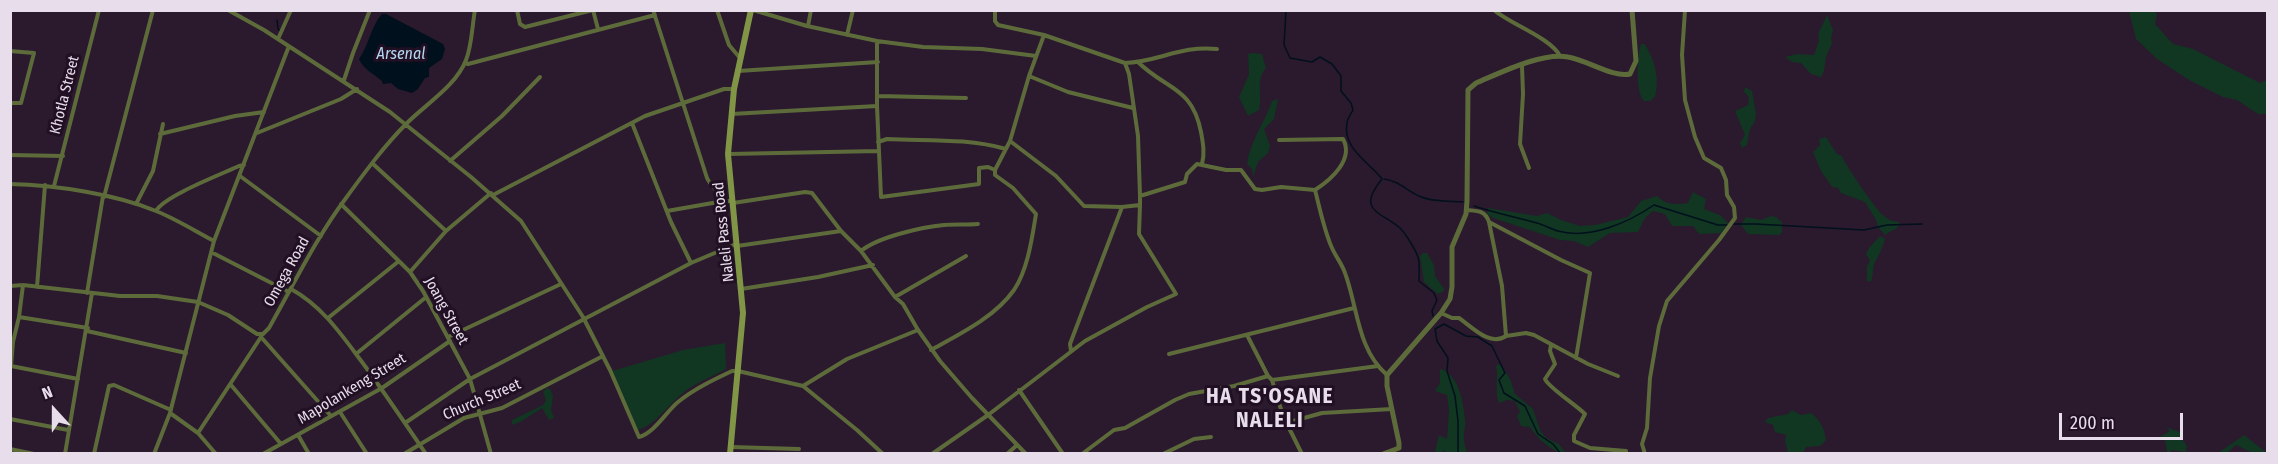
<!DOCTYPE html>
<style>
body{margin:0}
#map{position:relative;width:2278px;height:464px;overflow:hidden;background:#2b192e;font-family:"Fira Sans Condensed",sans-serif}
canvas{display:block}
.frame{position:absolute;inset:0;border:12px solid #e8ddeb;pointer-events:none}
.north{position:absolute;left:24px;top:380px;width:60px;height:60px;-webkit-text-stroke:4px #211024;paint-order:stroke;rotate:339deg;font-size:16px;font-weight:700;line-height:24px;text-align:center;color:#e8ddeb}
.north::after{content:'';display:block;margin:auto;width:21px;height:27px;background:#e8ddeb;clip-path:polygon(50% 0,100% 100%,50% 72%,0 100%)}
.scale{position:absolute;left:2059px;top:413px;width:124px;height:27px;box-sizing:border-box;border:3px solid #e8ddeb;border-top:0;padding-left:8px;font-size:18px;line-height:21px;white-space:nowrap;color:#e8ddeb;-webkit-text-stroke:4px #211024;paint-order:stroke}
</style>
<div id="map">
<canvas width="2278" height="464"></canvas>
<div class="frame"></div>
<div class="north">N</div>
<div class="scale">200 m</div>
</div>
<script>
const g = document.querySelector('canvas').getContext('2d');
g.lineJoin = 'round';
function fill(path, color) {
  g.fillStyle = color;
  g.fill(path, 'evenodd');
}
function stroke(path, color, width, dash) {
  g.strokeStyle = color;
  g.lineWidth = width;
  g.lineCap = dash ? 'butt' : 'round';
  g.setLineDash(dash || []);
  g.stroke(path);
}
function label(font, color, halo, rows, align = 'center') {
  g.font = font + ' "Fira Sans Condensed",sans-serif';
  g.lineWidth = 6;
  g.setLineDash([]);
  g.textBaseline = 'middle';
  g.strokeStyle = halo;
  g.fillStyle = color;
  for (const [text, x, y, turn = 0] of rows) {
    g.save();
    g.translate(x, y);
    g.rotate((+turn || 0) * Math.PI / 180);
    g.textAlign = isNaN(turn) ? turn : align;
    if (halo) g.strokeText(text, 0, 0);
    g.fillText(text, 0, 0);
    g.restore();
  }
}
fill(new Path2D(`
 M2129,11H2154L2157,14L2155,24L2173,44L2193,49L2260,83L2267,80V114H2258L2237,100L2223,97L2189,80L2157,59L2136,39Z
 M1827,15L1833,30L1831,39L1832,43L1826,57L1824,71L1821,77L1811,74L1801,63L1792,62L1785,57L1797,54L1814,55L1819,40L1818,34Z
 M1641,44H1645C1655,62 1660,77 1655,97L1650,101H1644C1635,93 1637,54 1641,44Z
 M1252,53L1262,54L1266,68C1255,80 1263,95 1259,110L1248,116L1239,97L1249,74L1248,54Z
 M1745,87L1752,91L1756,114L1755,121L1750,129L1747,145L1742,148L1740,143L1745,135L1735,111L1748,105L1749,97L1744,92Z
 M1278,99L1274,119L1264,129L1270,146L1268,153L1258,162L1253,177L1252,169L1247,164C1250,141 1265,122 1272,101Z
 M1826,137L1837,154L1842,156C1843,162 1878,212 1883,215C1889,220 1893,222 1900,222C1897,232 1892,229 1885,235L1878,227L1876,220L1865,202L1841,193L1838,188L1832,187L1821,171L1813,152L1820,145L1819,139Z
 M1693,192L1706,199L1704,209L1720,215L1728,223L1721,233L1699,234L1693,226H1672L1665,214L1653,211L1645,218L1638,232L1610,233L1588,247L1574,241L1560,240L1493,218L1487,214L1488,208L1537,216L1547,213L1561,220L1580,226L1595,225L1628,217L1641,201L1657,196C1666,205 1676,205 1688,203Z
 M1771,216L1776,217L1782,222V232L1779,235L1748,234L1741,225L1746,217L1761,220Z
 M1880,236L1885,239C1882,248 1880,254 1875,262C1872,268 1874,274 1871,281L1867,282V266L1870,261L1866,254L1869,248Z
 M1423,253H1427L1434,265L1435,276L1445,290L1438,294L1424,282L1420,256Z
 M725,343L726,369C713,376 700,381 688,389C671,401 656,425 638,430L612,371L683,350Z
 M1498,364C1508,371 1512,383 1515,394L1533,409L1540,430L1546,438L1559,444L1566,453C1553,454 1537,438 1530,427L1521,426L1517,416L1520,412L1515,401L1507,400L1499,403C1494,391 1499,378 1496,366Z
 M1440,369C1458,372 1464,404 1465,420C1466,427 1463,433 1464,440C1464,444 1466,449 1467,453H1445V450L1439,453L1435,452L1439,435L1447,439L1449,410L1447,395L1435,391L1440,383Z
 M547,388L550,389L553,396L551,410L554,418L549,420L542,408L522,421L512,425V420L543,405L546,400L543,392Z
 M1792,410L1801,415L1811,413C1821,421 1824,428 1826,440L1820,446L1806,447L1803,453H1788L1785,441L1786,435L1775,432L1773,425L1765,422L1768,418L1788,414Z
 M2166,427L2180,432V436L2187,446L2186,452L2171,450V453L2167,452L2165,440L2158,438L2170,431Z
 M2244,435L2267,453H2253L2236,445L2227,453H2218Z`), '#113622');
fill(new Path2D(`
 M382,14H386L443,44L445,49L442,59L429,68V77L425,78L418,89L412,93L398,89L391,83L383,84L382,81C374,74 363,69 359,59C369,45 371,26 382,14Z`), '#00101d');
stroke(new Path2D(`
 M1286,10L1284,45L1290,58L1312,62L1320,57L1332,64L1341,76V91L1351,103L1353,110C1351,114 1347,119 1347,123C1342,148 1369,162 1382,179C1356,211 1380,211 1400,228C1406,234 1415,249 1418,257C1420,263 1419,273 1419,281L1434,293L1437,300L1432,311L1433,316
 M277,20L278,29L281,32
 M1384,179C1399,181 1406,190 1419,196C1432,202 1449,201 1463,202
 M1474,206C1495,213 1516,217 1537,223C1544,225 1551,229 1558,231C1590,240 1629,222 1654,205L1718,225H1727
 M1732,224H1756L1864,230L1887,225L1922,224
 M1458,454V421L1455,396L1447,371L1448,358L1437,341L1435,329L1444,324L1466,336L1478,337L1492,346L1505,373L1499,380L1504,393L1525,406L1538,434L1553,444L1561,454`), '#00101d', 1.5);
stroke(new Path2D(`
 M228,10L264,30L390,112L471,177L521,221L583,317L610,370L639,437C654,433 666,412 678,402C694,389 713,380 732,371H738L803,386L857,430L883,454
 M517,10L520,24L525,27L593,10L598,29
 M653,10L707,178C711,187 721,193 724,201H732
 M717,10L729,45L740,58
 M753,10L807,26L877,41L923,47L982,49L1036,56
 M995,10V21L998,25L1044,35
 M1494,10C1510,24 1551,38 1560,56
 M808,26L811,10
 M847,35L853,10
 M278,39L291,10
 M877,41V106L881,197L979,184V168L988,167L995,170V175L1013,188L1036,214C1032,238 1028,269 1014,290C995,317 960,334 931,350
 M10,51L34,53L21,103H10
 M1138,62C1166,90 1192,86 1201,132C1203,143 1205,153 1202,164
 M465,63L468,64L655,15
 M1125,63C1158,62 1181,45 1217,49
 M1522,66L1523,94L1520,144L1529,168
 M738,71L878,62
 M1029,76L1068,92L1133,108
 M344,80L353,53L370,10
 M878,96L966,98
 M731,114L877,106
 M632,123L671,222L691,263
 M257,133L341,99L357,89
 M160,134L235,116L264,112
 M878,142L887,139C928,141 967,138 1006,149
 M729,154L878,151
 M10,155L63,156
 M450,161L502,116L540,77
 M372,163L446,231
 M995,170L1010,141L1029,76L1044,35L1125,63L1129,74L1138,136L1140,196
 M240,176L321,236
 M10,184C55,185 115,194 156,211C176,219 195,231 214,241
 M54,186L99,10
 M1315,190C1320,209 1324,230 1332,248C1336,257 1342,264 1345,273C1358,308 1357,349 1387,375
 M493,195L645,116L724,89H734
 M104,197L153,10
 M733,203L805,192L812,193L841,231L861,251L895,297L903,304L918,330L940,361L972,398L1026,454
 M136,204L153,171L163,124
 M341,204L410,272L423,291L470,379L491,454
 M1140,205V196L1185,182L1187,174L1197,164L1226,170H1241L1255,189L1262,190L1281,187L1315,190C1332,179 1354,159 1343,139L1279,140
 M1466,210C1477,211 1485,210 1489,222L1561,260L1590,273L1576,358
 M156,211C164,196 222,174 239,166L244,165
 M667,211L724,201
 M737,246L841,231
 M861,251C878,237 922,227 944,225C955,224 966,225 978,224
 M211,252L289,292
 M410,272L446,231L491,193
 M10,286L23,285L120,296H157L198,302L228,315L257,334H263L269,328C294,284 316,238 346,198C365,172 384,146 407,123C426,104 456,86 466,60C472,45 472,26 475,10
 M37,287L45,185
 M291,289C322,306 341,334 362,362C384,392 405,423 426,454
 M741,289L818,277L873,265
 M87,293L103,196
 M895,297L966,256
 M1441,313L1452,318H1459C1472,327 1490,347 1506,336L1502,286L1489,222
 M19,317L23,285
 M328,318L399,261
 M87,331L186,353
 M1506,336L1526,333L1534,335L1588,364L1618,376
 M261,337L331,416
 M448,337L561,284
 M1551,345L1550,351L1555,364L1545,379C1549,388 1575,404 1585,414L1574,435V441L1590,448L1626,451
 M1071,351L1070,344L1122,207
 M356,354L425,298
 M1169,354L1354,308
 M11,366L13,342L19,317L88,328
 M11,366L78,379
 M1268,376L1272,380L1283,416L1302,454
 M1272,380L1378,366
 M231,385L281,444
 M803,386L847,359L918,330
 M1019,390L1063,454
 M340,412L367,454
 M170,413L198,433L216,454
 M10,419L68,430
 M405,423L470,379L691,263L736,244
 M1286,423L1322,413L1392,409
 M198,433L261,337V334
 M298,435L309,454
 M731,447L799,449
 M10,449L34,454
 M65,454L92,293
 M94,454L109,386L114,385L171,410
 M154,454L170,413L214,241L289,46
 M263,454L382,388L450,341
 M404,454L464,418L502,408L603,356
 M932,454L988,415L1085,341L1147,307L1176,294L1139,234L1140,205L1122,207L1084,206L1056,176L1010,141
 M1007,454L1017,445
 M1082,454L1114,430L1125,428L1175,400L1189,394L1234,386L1268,376L1247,335
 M1163,454L1194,439L1211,437
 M1645,454L1642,444L1647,428L1650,378L1659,326L1667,301L1719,240L1735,218L1734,207L1727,195L1726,180L1721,168L1704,158L1695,137L1685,100L1682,55L1685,10`), '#5d6b3b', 4);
stroke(new Path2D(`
 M1383,454L1399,448V443L1387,386V375L1441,313L1450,299L1452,287V247L1466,214L1467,201L1468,90L1476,83C1500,73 1542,52 1568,57C1587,60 1613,78 1630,74L1636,61L1632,10`), '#5d6b3b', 5);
stroke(new Path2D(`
 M730,454L743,313L728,154L734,89L751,10`), '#809545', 6);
label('15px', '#e8ddeb', '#211024', [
 ["Khotla Street",65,95,-76],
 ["Naleli Pass Road",724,232,-96],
 ["Omega Road",287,272,-61],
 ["Joang Street",446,311,61],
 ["Mapolankeng Street",352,389,-31],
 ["Church Street",482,400,-23]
]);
label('italic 16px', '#b4d8f2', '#211024', [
 ["Arsenal",401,55]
]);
g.letterSpacing = '1.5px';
label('bold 21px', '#e8ddeb', '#211024', [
 ["HA TS'OSANE",1270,397],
 ["NALELI",1270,421]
]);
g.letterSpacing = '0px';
</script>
